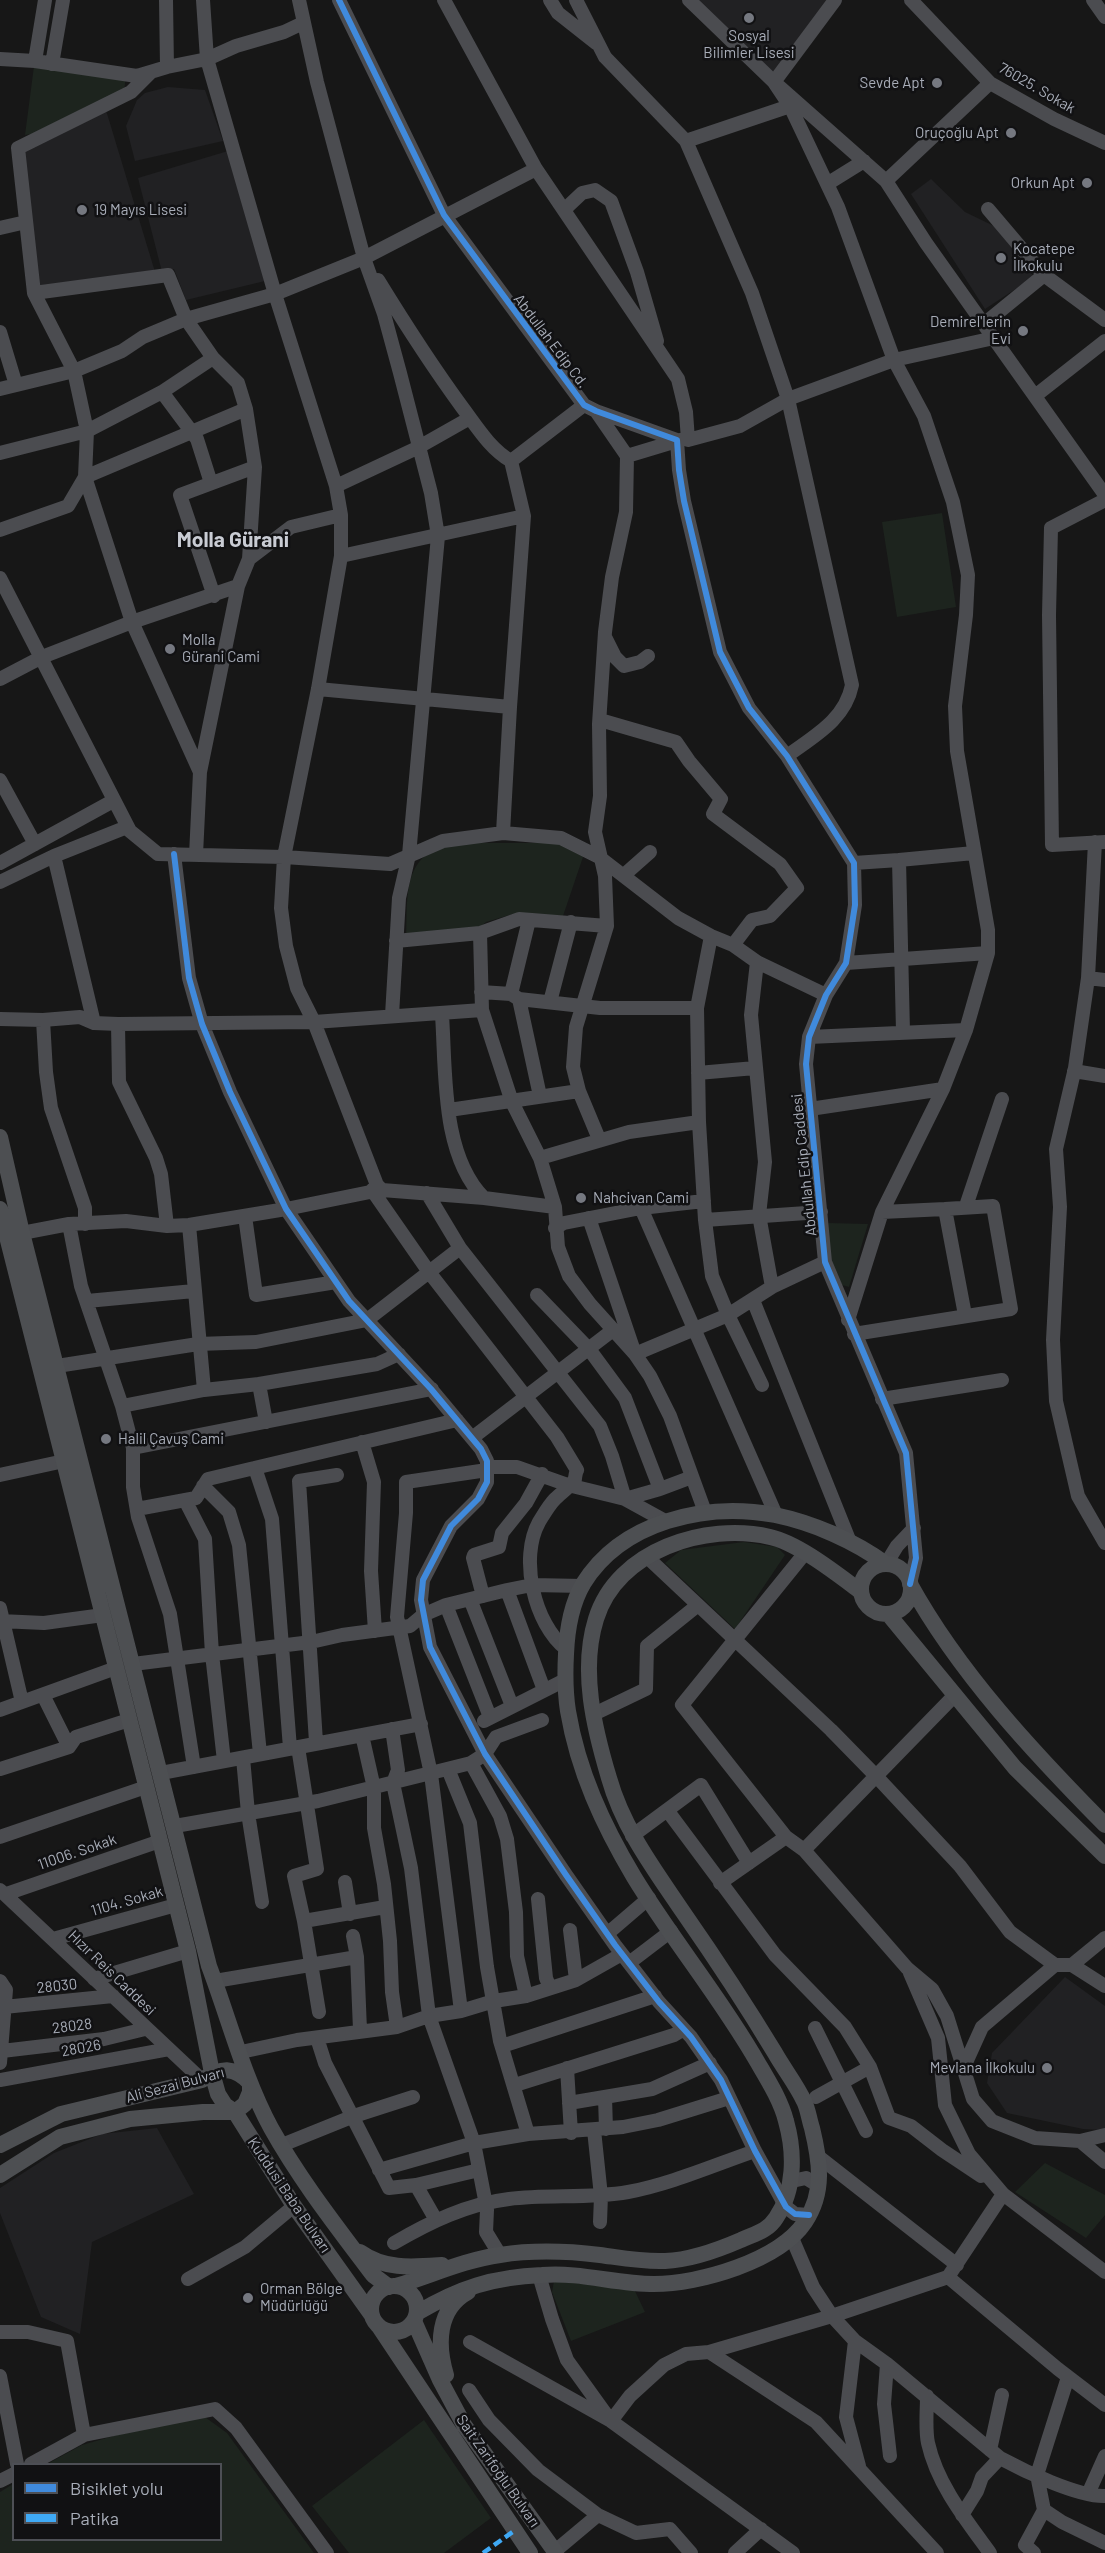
<!DOCTYPE html>
<meta charset="utf-8">
<style>
body{margin:0}
#map{position:relative;width:1105px;height:2553px;overflow:hidden;background:#171717;font-family:Barlow,sans-serif}
canvas{display:block}
.legend{position:absolute;left:12px;top:2463px;width:210px;height:78px;box-sizing:border-box;background:#111113;border:2px solid #4d4f55;margin:0;padding:8px 10px;list-style:none;font-size:18px;color:#a8adb8}
.legend li{display:flex;align-items:center;gap:12px;height:30px}
.legend b{width:30px;border:2px solid #4d4f55}
</style>
<div id="map">
<canvas width="1105" height="2553"></canvas>
<ul class="legend">
<li><b style="height:8px;background:#408adc"></b>Bisiklet yolu</li>
<li><b style="height:8px;background:#3fa9f5"></b>Patika</li>
</ul>
</div>
<script>
const g = document.querySelector('canvas').getContext('2d');
g.lineJoin = 'round';
function fill(path, color) {
  g.fillStyle = color;
  g.fill(path, 'evenodd');
}
function stroke(path, color, width, dash) {
  g.strokeStyle = color;
  g.lineWidth = width;
  g.lineCap = dash ? 'butt' : 'round';
  g.setLineDash(dash || []);
  g.stroke(path);
}
function label(font, color, halo, rows, align = 'center') {
  g.font = font + ' Barlow,sans-serif';
  g.lineWidth = 5;
  g.setLineDash([]);
  g.textBaseline = 'middle';
  g.strokeStyle = halo;
  g.fillStyle = color;
  for (const [text, x, y, turn = 0] of rows) {
    g.save();
    g.translate(x, y);
    g.rotate((+turn || 0) * Math.PI / 180);
    g.textAlign = isNaN(turn) ? turn : align;
    if (halo) g.strokeText(text, 0, 0);
    g.fillText(text, 0, 0);
    g.restore();
  }
}
fill(new Path2D(`
 M694,0H829L778,71L763,73Z
 M168,87L205,90L223,141L135,161L126,126L137,100L145,93Z
 M105,107L155,272L36,286L21,149Z
 M228,151L265,281L186,300L174,269L162,272L138,178Z
 M931,179L965,212L998,228L1034,277L985,309L911,194Z
 M1065,1977L1105,2006V2130L1083,2129L1007,2113L987,2083L992,2053Z
 M157,2128L194,2194L92,2242L80,2334L41,2317L0,2213V2188L54,2153L102,2134Z`), '#212123');
fill(new Path2D(`
 M34,66L126,76L124,91L37,133L25,135Z
 M942,513L956,607L897,617L882,522Z
 M468,843H561L584,854L563,916L513,914L486,922L475,932L406,941C408,911 401,864 435,850C445,846 457,845 468,843Z
 M827,1223L868,1224L849,1287L842,1285L831,1262Z
 M744,1542L777,1547L785,1555L735,1629L665,1563L681,1550Z
 M1045,2163L1105,2195V2215L1086,2238L1015,2192Z
 M554,2281L634,2289L645,2312L571,2341L552,2292Z
 M198,2412L227,2433L314,2553H0V2492L13,2484L14,2540H220V2464H47L82,2445Z
 M424,2420L491,2518L444,2553H349L312,2506Z`), '#1d241e');
stroke(new Path2D(`
 M166,0L167,67
 M299,0L317,82L364,258L384,314L400,373L431,493L438,536L409,855L399,898L392,1015
 M339,0L444,215L584,405L596,411L677,440L679,470L684,501L720,652L749,708L787,756L854,863L855,905L846,963L826,995L809,1037L806,1064L825,1262L906,1453L916,1558L910,1584
 M444,0L536,169L678,379L686,412L688,440L740,426L788,399L894,360L994,338
 M550,0L558,13L596,43
 M576,0L605,57L686,141L752,293L788,399L852,685C845,720 814,736 787,756
 M689,0L774,82L886,181L926,243L1105,495
 M835,0L774,82L790,106L838,207L894,360L924,416L953,502L968,575L966,615L955,706L957,751L988,930V953L966,1030L943,1089L882,1212L848,1320
 M911,0L990,83L1054,119L1105,143
 M1093,0L1105,17
 M0,59L35,61L137,76L167,67L207,59L236,46L284,32L303,23
 M35,61L45,0
 M52,64L63,0
 M686,141L790,106
 M886,181L990,83
 M827,184L864,161
 M988,209L1044,275L1105,320
 M564,210L582,193L595,190L611,201L637,272L657,341
 M0,228L26,222
 M378,280C405,324 432,366 462,407C477,427 490,449 511,461L524,516L510,707L503,833
 M34,293L168,275L186,319L213,358L238,383L246,409L255,467L249,559
 M984,324L1044,275
 M0,332L16,385
 M0,389L74,371L122,351L143,337L186,319L275,294L364,258L536,169
 M162,392L197,439L211,483
 M1035,396L1105,341
 M596,411L627,456
 M0,453L87,431L162,392L213,358
 M511,461L584,405
 M336,486L417,448L470,418
 M1105,500L1051,528L1049,615L1052,845L1105,842
 M341,515V556L318,689L284,857L281,908L286,946L297,988L314,1022L377,1185L382,1190L484,1198L555,1207
 M0,530L68,506L85,477L87,431L74,371L34,293L18,148L131,92L150,73
 M341,556L524,516
 M0,578L130,831L158,854L284,857L390,864L443,841L503,833L561,838L599,857L678,918L711,936L733,945L757,962L826,995
 M214,596L180,495L255,467
 M606,639L615,657L624,666L640,662L648,656
 M0,679L42,657L132,622L238,586
 M318,689L510,707
 M600,720L676,742L689,761L721,799L713,814L780,864L797,888L770,916L752,920L733,945
 M200,772L132,622L85,477L246,409
 M0,780L35,844
 M1095,842L1088,978L1075,1068L1056,1149L1060,1207L1053,1340L1056,1401L1078,1496L1105,1543
 M174,854L189,978L202,1024L230,1092L286,1209L349,1301L431,1389L481,1449L487,1461V1482L478,1499L451,1526L423,1580L421,1600L430,1647L485,1754L566,1875L615,1945L659,2002L691,2037L721,2080L755,2151L786,2207L795,2214L809,2215
 M196,855L200,772L238,586L249,559L291,527L341,515L336,486L275,294L207,59L203,0
 M54,856L94,1023
 M899,860L974,853
 M0,863L113,801
 M854,863L899,860L903,1032
 M624,875L650,852
 M0,882L54,856L127,827
 M607,926L519,919L480,933L482,1010L512,1102L540,1158L555,1207L558,1247L569,1276L590,1304L635,1354L650,1376L670,1416L705,1512
 M711,936L697,1008L699,1122L705,1220L712,1276L728,1315L772,1287L825,1262
 M396,941L480,933
 M757,962L751,1015L765,1162L759,1215L772,1287
 M846,963L988,953
 M1088,978L1105,980
 M481,992L511,994L519,999L600,1008H697
 M511,994L529,920
 M519,999L540,1096
 M550,1002L571,922
 M442,1015C446,1072 441,1155 484,1198
 M0,1019L43,1020L80,1017L94,1023L118,1024L314,1022L482,1010
 M43,1020L46,1072L51,1108L85,1208V1224
 M118,1024L119,1082L156,1158L161,1174L167,1226
 M809,1037L966,1030
 M1074,1071L1105,1076
 M698,1073L755,1068
 M810,1109L943,1089
 M449,1110L579,1091
 M599,1139L579,1091L573,1067L576,1027L607,926L605,876L595,832L600,796L599,724L605,632L612,577L626,512L627,456L680,440
 M540,1158L629,1132L699,1122
 M372,1190L429,1272L557,1437L577,1470C576,1471 575,1478 575,1479C571,1486 561,1493 555,1499C549,1505 544,1514 539,1522C519,1558 534,1624 566,1649
 M427,1193L460,1248L600,1426L612,1456L625,1499L660,1489L692,1477
 M966,1206L1002,1099
 M641,1208L776,1515
 M882,1212L945,1209L965,1315
 M245,1216L256,1295L336,1282
 M589,1218L635,1354L728,1315L762,1385
 M705,1220L821,1212
 M69,1224L81,1286L122,1406L133,1448V1487L138,1517L170,1614L194,1767
 M189,1225L204,1390
 M555,1228L564,1223L641,1208L704,1201
 M22,1233L69,1224L126,1221L167,1226L189,1225L286,1209L380,1190
 M537,1295L589,1349L625,1398L660,1489
 M753,1300L850,1542
 M87,1301L194,1291
 M854,1334L1011,1309L993,1206L945,1209
 M57,1366L198,1344L256,1342L367,1320L460,1248
 M259,1384L266,1422
 M882,1399L1002,1380
 M122,1406L204,1390L259,1384L377,1364L399,1354
 M472,1438L613,1330
 M362,1442L374,1482L371,1571L375,1631
 M133,1448L432,1389
 M487,1467H517L568,1485L625,1499L665,1521
 M255,1468L272,1519L290,1748
 M0,1475L64,1461
 M203,1486L229,1512L239,1545L260,1754
 M185,1500L205,1539L212,1654L224,1761
 M137,1509L196,1498L208,1479L457,1420
 M805,1553L682,1705L786,1837L804,1850L907,1968L932,1989L947,2016L973,2099L992,2121L1035,2138L1080,2141L1105,2162
 M647,1557L831,1730L876,1776L960,1866L1010,1932L1055,1965H1072L1105,1938
 M886,1564L897,1546L914,1528
 M507,1590L544,1690
 M483,1596L473,1558L474,1555L499,1547L502,1533L526,1503L542,1474
 M470,1599L512,1706
 M446,1605L490,1717
 M0,1608L22,1702
 M0,1621L44,1623L103,1615
 M133,1664L311,1642L342,1635L410,1626L423,1615L446,1605L507,1590L532,1585L583,1586
 M43,1695L69,1747
 M0,1710L116,1668
 M594,1714L646,1689L647,1646L698,1605
 M484,1721L565,1680
 M392,1729L398,1770L393,1783L411,1868L429,2016L474,2143L487,2210L486,2232L500,2255
 M362,1735L374,1788V1828L384,1884L390,1941L392,1992L397,2027
 M316,1742L299,1481L337,1475
 M298,1747L317,1869L294,1876L304,1921L319,2012
 M243,1758L248,1813L262,1902
 M471,1763L500,1816L507,1839L516,1912L517,1956L526,1996
 M0,1769L69,1747L76,1737L129,1720
 M448,1769L470,1823L487,1967L500,2041L528,2134
 M161,1773L421,1724
 M667,1810L775,1955L845,2027L870,2067L889,2118L911,2126L942,2150L981,2176
 M175,1826L318,1801L471,1763L485,1754L496,1737L542,1720
 M632,1836L701,1785L749,1863
 M0,1837L146,1787
 M804,1850L955,1695
 M345,1882L350,1914
 M720,1883L786,1837
 M0,1890L202,2080
 M6,1894L160,1841
 M538,1899L546,1978L550,1988
 M304,1921L385,1907
 M570,1930L576,1980
 M607,1934L649,1898
 M353,1936L357,1957L360,2030
 M53,1939L176,1905
 M629,1963L671,1931
 M1072,1965L1105,1986
 M94,1979L188,1951
 M0,1981L6,1990L0,2063
 M215,1981L357,1957
 M4,2007L113,1996
 M461,2011L431,1774L397,1617L406,1513V1482L487,1470
 M815,2028L866,2131
 M317,2038L325,2063L389,2188L416,2185L479,2170
 M502,2046L655,1996
 M2,2051L104,2039L145,2029
 M241,2052L297,2040L397,2027L429,2016L461,2011L494,2001L526,1996L576,1980L622,1954
 M567,2068L571,2133
 M963,2069L982,2027L1055,1965
 M0,2080L169,2049
 M515,2085L674,2035L684,2029
 M605,2097L606,2129
 M816,2097L870,2067
 M569,2103L652,2089L710,2063
 M594,2130L601,2196L600,2222
 M1080,2141L1105,2135
 M282,2145L354,2116L413,2097
 M819,2157L957,2265
 M379,2170L474,2143L528,2134L623,2127L658,2120L729,2098
 M792,2181L806,2178L819,2186
 M416,2185L436,2220
 M1003,2194L1105,2272
 M792,2238L813,2287L832,2316L855,2341L887,2364L1000,2458C1024,2471 1078,2497 1105,2496
 M394,2243C430,2222 467,2204 509,2199C549,2194 588,2199 628,2192C671,2184 714,2165 755,2151
 M539,2275L552,2319L567,2360L608,2417
 M948,2277L1058,2369L1105,2405
 M188,2279L245,2247L294,2206
 M0,2332H28L67,2341L84,2435
 M855,2341L846,2417L859,2466
 M470,2342L611,2421L793,2553
 M709,2352L816,2422L937,2553
 M887,2364L884,2404L890,2456
 M0,2376L17,2464
 M1068,2377L1037,2475L1044,2510L1062,2522L1105,2543
 M469,2390L489,2420L538,2470L598,2515L636,2533L670,2529L691,2553
 M927,2396C927,2411 925,2429 928,2443C937,2484 966,2520 990,2553
 M611,2421L630,2396L664,2365L686,2354L709,2352L832,2316L948,2277L1003,2194L969,2154L945,2105L938,2038L910,1973
 M990,2450L1002,2395
 M31,2464L84,2435L215,2409L236,2428L327,2553
 M0,2481L14,2474
 M1088,2494L1105,2456
 M962,2515L977,2491L982,2477L1000,2458
 M555,2551L598,2515
 M735,2553L761,2529
 M1034,2553L1025,2545L1044,2510`), '#4b4c50', 14);
stroke(new Path2D(`
 M0,1137L22,1233L209,1966C229,2019 244,2078 271,2128C300,2180 337,2227 373,2275L389,2287
 M0,1209L188,1951L212,2073L218,2094L225,2105L235,2112L294,2206L371,2314
 M861 1589a25 25 0 1 1 50 0a25 25 0 1 1-50 0Z
 M910,1584C959,1673 1034,1753 1105,1825
 M889,1615L1015,1768L1105,1856
 M0,2145L61,2114L202,2080C221,2067 234,2066 250,2083V2092L245,2104L235,2112H203L130,2119L60,2137L0,2175
 M360,2252C385,2270 413,2267 442,2265
 M396,2286C430,2276 464,2260 500,2255C532,2250 567,2251 600,2255C622,2258 643,2262 665,2261C690,2260 718,2250 741,2240C754,2234 768,2231 776,2218C795,2190 795,2153 786,2121C781,2101 768,2080 758,2063C721,1998 673,1941 634,1877C603,1825 578,1771 568,1711C565,1692 565,1673 566,1654C567,1630 571,1605 583,1584C622,1521 706,1502 775,1515C814,1523 854,1541 886,1564
 M371 2309a23 23 0 1 1 46 0a23 23 0 1 1-46 0Z
 M417,2313C459,2288 493,2277 542,2275C582,2272 615,2284 654,2284C699,2284 779,2261 805,2222C825,2192 820,2161 812,2128C809,2119 808,2109 804,2101C796,2084 784,2069 775,2053C746,2005 715,1958 683,1912C654,1869 623,1828 609,1778C594,1728 580,1670 596,1619C617,1550 706,1522 770,1537C798,1543 837,1574 860,1591
 M414,2321L440,2380L464,2425L556,2553
 M380,2328L530,2553
 M446,2375C437,2345 437,2309 468,2292`), '#4d4f52', 16);
stroke(new Path2D(`
 M483,2553L514,2531`), '#3fa9f5', 4.5, [9, 4.5]);
stroke(new Path2D(`
 M339,0L444,215L584,405L596,411L677,440L679,470L684,501L720,652L749,708L787,756L854,863L855,905L846,963L826,995L809,1037L806,1064L825,1262L906,1453L916,1558L910,1584
 M174,854L189,978L202,1024L230,1092L286,1209L349,1301L431,1389L481,1449L487,1461V1482L478,1499L451,1526L423,1580L421,1600L430,1647L485,1754L566,1875L615,1945L659,2002L691,2037L721,2080L755,2151L786,2207L795,2214L809,2215`), '#408adc', 6);
for (const [x, y, r, color] of [
 [749,18,6,"#757880"],
 [937,83,6,"#757880"],
 [1011,133,6,"#757880"],
 [1087,183,6,"#757880"],
 [82,210,6,"#757880"],
 [1001,258,6,"#757880"],
 [1023,331,6,"#757880"],
 [170,649,6,"#757880"],
 [581,1198,6,"#757880"],
 [106,1439,6,"#757880"],
 [1047,2068,6,"#757880"],
 [248,2298,6,"#757880"]
]) {
  const dot = new Path2D();
  dot.arc(x, y, r, 0, 2 * Math.PI);
  g.fillStyle = color;
  g.fill(dot);
  stroke(dot, '#111113', 2);
}
label('15px', '#a8adb8', '#111113', [
 ["Sosyal",749,36,"center"],
 ["Bilimler Lisesi",749,53,"center"],
 ["Sevde Apt",925,83,"right"],
 ["Oruçoğlu Apt",999,133,"right"],
 ["Orkun Apt",1075,183,"right"],
 ["19 Mayıs Lisesi",94,210],
 ["Kocatepe",1013,249],
 ["İlkokulu",1013,266],
 ["Demirel'lerin",1011,322,"right"],
 ["Evi",1011,339,"right"],
 ["Molla",182,640],
 ["Gürani Cami",182,657],
 ["Nahcivan Cami",593,1198],
 ["Halil Çavuş Cami",118,1439],
 ["Mevlana İlkokulu",1035,2068,"right"],
 ["Orman Bölge",260,2289],
 ["Müdürlüğü",260,2306]
], 'left');
label('15px', '#a8adb8', '#111113', [
 ["76025. Sokak",1037,88,30],
 ["Abdullah Edip Cd.",551,341,53],
 ["Abdullah Edip Caddesi",804,1165,-96],
 ["11006. Sokak",77,1852,-19],
 ["1104. Sokak",127,1901,-16],
 ["Hızır Reis Caddesi",112,1973,44],
 ["28030",57,1986,-6],
 ["28028",72,2026,-7],
 ["28026",81,2048,-10],
 ["Ali Sezai Bulvarı",175,2085,-15],
 ["Kuddusi Baba Bulvarı",289,2195,56],
 ["Sait Zarifoğlu Bulvarı",498,2471,55]
]);
label('bold 21px', '#c9ccd4', '#111113', [
 ["Molla Gürani",233,540]
]);
</script>
